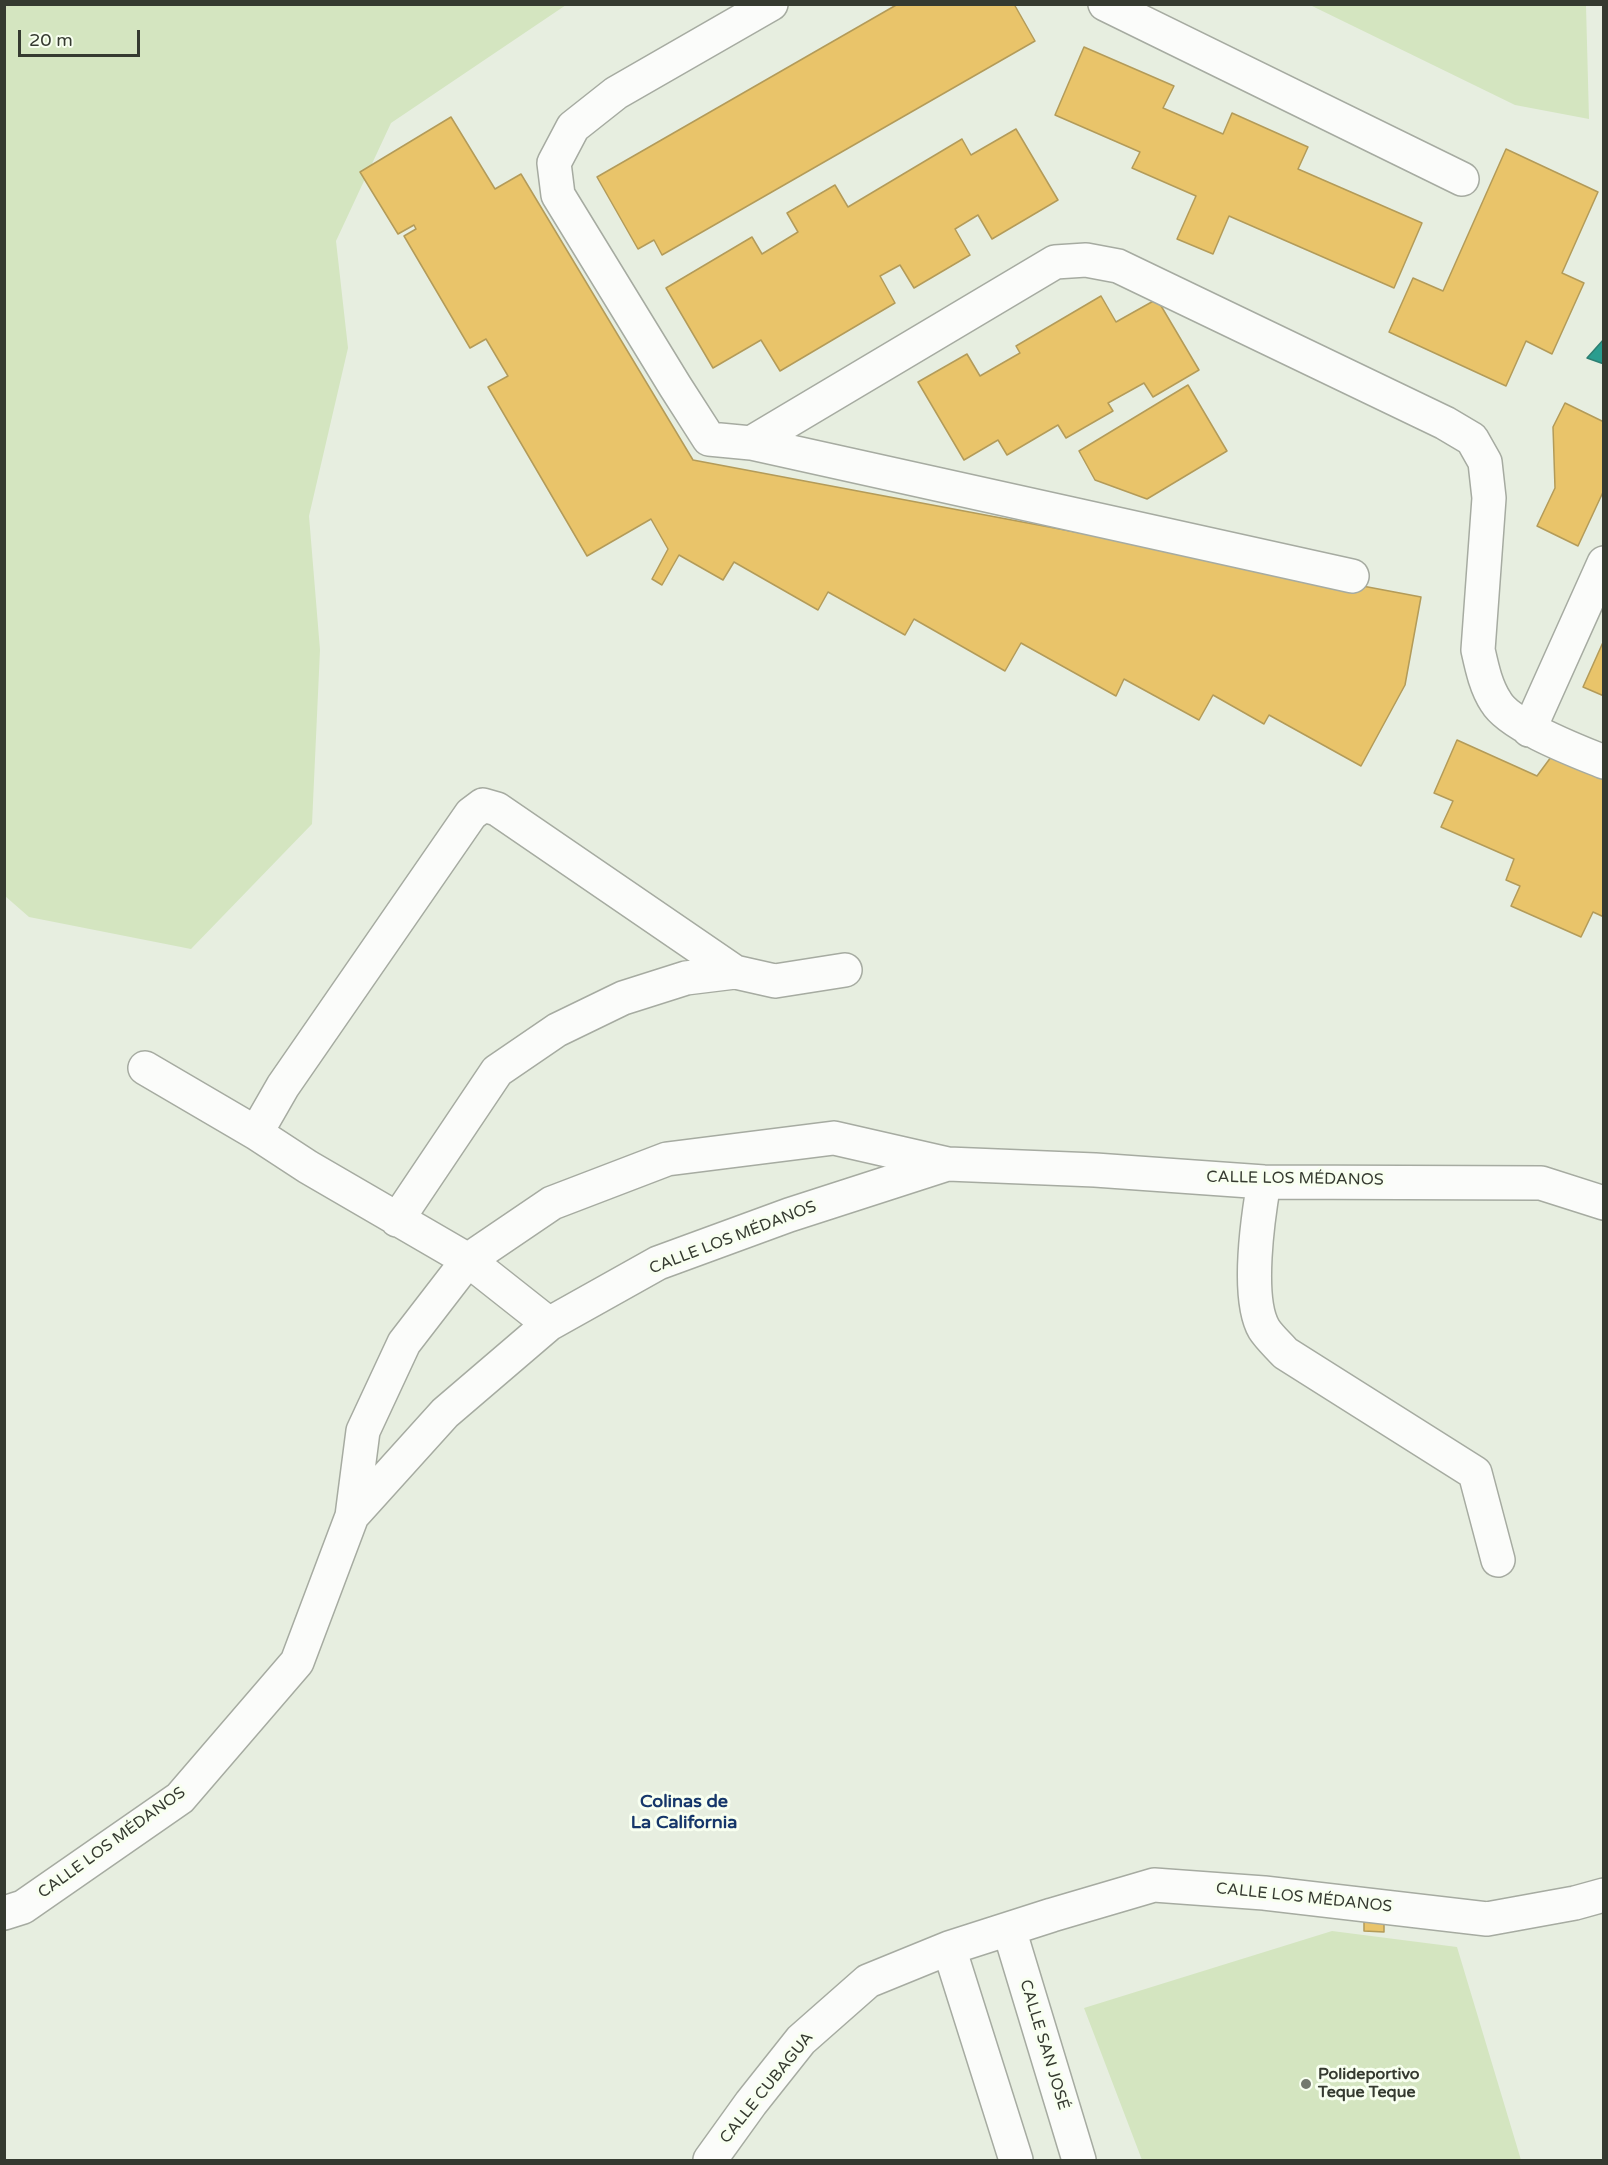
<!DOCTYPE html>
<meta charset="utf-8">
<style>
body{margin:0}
#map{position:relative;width:1608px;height:2165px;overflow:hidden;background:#e7eee0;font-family:"Varela Round",sans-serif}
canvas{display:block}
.frame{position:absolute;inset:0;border:6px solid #353a30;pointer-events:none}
.scale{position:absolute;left:18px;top:30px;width:122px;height:27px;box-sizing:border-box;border:3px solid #353a30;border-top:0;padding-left:8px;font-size:18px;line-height:21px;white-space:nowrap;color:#353a30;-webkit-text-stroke:4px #f8fff0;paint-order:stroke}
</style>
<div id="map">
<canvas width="1608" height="2165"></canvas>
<div class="frame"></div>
<div class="scale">20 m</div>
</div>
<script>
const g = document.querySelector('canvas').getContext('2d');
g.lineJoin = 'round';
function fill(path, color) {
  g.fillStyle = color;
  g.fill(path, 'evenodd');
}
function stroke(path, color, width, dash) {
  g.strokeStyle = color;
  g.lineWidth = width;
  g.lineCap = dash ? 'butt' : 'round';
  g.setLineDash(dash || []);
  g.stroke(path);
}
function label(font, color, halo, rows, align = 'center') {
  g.font = font + ' "Varela Round",sans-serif';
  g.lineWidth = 6;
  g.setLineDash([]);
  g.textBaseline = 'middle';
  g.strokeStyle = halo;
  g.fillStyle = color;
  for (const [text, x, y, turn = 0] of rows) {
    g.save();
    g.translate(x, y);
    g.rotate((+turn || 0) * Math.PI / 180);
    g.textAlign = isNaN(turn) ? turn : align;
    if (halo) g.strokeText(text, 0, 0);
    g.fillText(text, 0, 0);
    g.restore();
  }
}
fill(new Path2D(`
 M5,5H566L391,123L336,241L348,348L309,516L320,650L312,824L191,949L29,917L5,896Z
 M1310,5H1586L1589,119L1515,105Z
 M1332,1931L1457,1947L1521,2160H1142L1084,2008Z`), '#d4e5c0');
const homes = new Path2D(`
 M898,4H1014L1035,41L662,255L654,240L638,249L597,177Z
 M1084,47L1174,86L1163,108L1223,134L1232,113L1308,147L1298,169L1422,223L1394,288L1229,216L1213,254L1177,239L1196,196L1132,168L1140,152L1055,115Z
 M451,117L495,189L521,174L693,460L1421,597L1405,685L1361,766L1269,715L1264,724L1213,695L1199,720L1124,679L1116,696L1021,643L1005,671L914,619L905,635L828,592L818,610L734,562L723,580L679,555L662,585L652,579L668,549L651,519L587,556L488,387L508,376L486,339L470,348L404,236L416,229L414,225L398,234L360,172Z
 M1016,129L1058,200L992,239L978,215L955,229L970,255L914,288L900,265L880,276L895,303L780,371L761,340L713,368L666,288L752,237L762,254L798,232L787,213L835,185L848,207L962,139L971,155Z
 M1506,149L1598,192L1562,273L1584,283L1552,354L1526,341L1506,386L1389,332L1413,278L1443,291Z
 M1101,296L1116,322L1157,299L1199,370L1153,397L1144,383L1108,403L1113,411L1066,438L1058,425L1007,455L998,440L964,460L918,382L967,354L980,376L1020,353L1016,346Z
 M1188,385L1227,451L1147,499L1095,480L1079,451Z
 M1565,403L1604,422V490L1578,546L1537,526L1555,488L1553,427Z
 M1604,640V696L1583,687Z
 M1457,740L1537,776L1554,753L1604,775V917L1593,912L1581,937L1511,906L1520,886L1506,880L1514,859L1441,827L1453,801L1434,793Z
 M1364,1919H1384V1932L1364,1931Z`);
fill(homes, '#e9c46a');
stroke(homes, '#b39b59', 1.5);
const schools = new Path2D(`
 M1604,339V364L1587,358Z`);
fill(schools, '#2a9d8f');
stroke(schools, '#2d7f72', 1.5);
const minor = new Path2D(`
 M771,4L616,93L573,127L554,163L558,195L675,386L709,439L751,443L1352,576
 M1105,4L1462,179
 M751,443L1055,262L1086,260L1118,266L1445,423L1472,439L1485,462L1489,498L1478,650C1482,668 1486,687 1496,702C1510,726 1577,751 1604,762
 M1529,730L1604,563
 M145,1068L256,1133L308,1167L468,1260L549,1324
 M256,1133L283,1086L471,814L483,805L497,809L735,972
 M1264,1182C1258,1217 1246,1298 1264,1329C1269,1337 1278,1345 1285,1353L1475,1473L1498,1560
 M397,1220L497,1071L557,1030L623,998L686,978L735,972L775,981L845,970
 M352,1516L445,1413L549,1324L658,1263L789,1215L947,1164
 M4,1913L23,1907L180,1798L297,1662L352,1516L363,1431L404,1343L468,1260L552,1203L667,1159L834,1138L948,1164L1095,1170L1264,1182L1541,1183L1604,1203
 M1009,1929L1079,2160
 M949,1948L1016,2160
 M710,2160L751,2103L801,2040L868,1981L949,1948L1052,1915L1154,1885L1264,1893L1487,1919L1575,1903L1604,1895`);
stroke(minor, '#a6aba1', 36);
stroke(minor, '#fbfcfa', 33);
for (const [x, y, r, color] of [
 [1306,2084,6,"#73796e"]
]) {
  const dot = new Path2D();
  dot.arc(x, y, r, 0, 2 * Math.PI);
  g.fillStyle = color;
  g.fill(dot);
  stroke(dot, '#f8fff0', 2);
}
label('16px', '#353a30', '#f8fff0', [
 ["CALLE LOS MÉDANOS",1295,1179,1],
 ["CALLE LOS MÉDANOS",733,1238,-21],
 ["CALLE LOS MÉDANOS",112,1843,-36],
 ["CALLE LOS MÉDANOS",1304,1898,6],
 ["CALLE SAN JOSÉ",1044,2045,73],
 ["CALLE CUBAGUA",767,2088,-51]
]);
label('bold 16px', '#353a30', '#f8fff0', [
 ["Polideportivo",1318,2075],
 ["Teque Teque",1318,2093]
], 'left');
label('bold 18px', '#15366a', '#f8fff0', [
 ["Colinas de",684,1802],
 ["La California",684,1823]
]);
</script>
